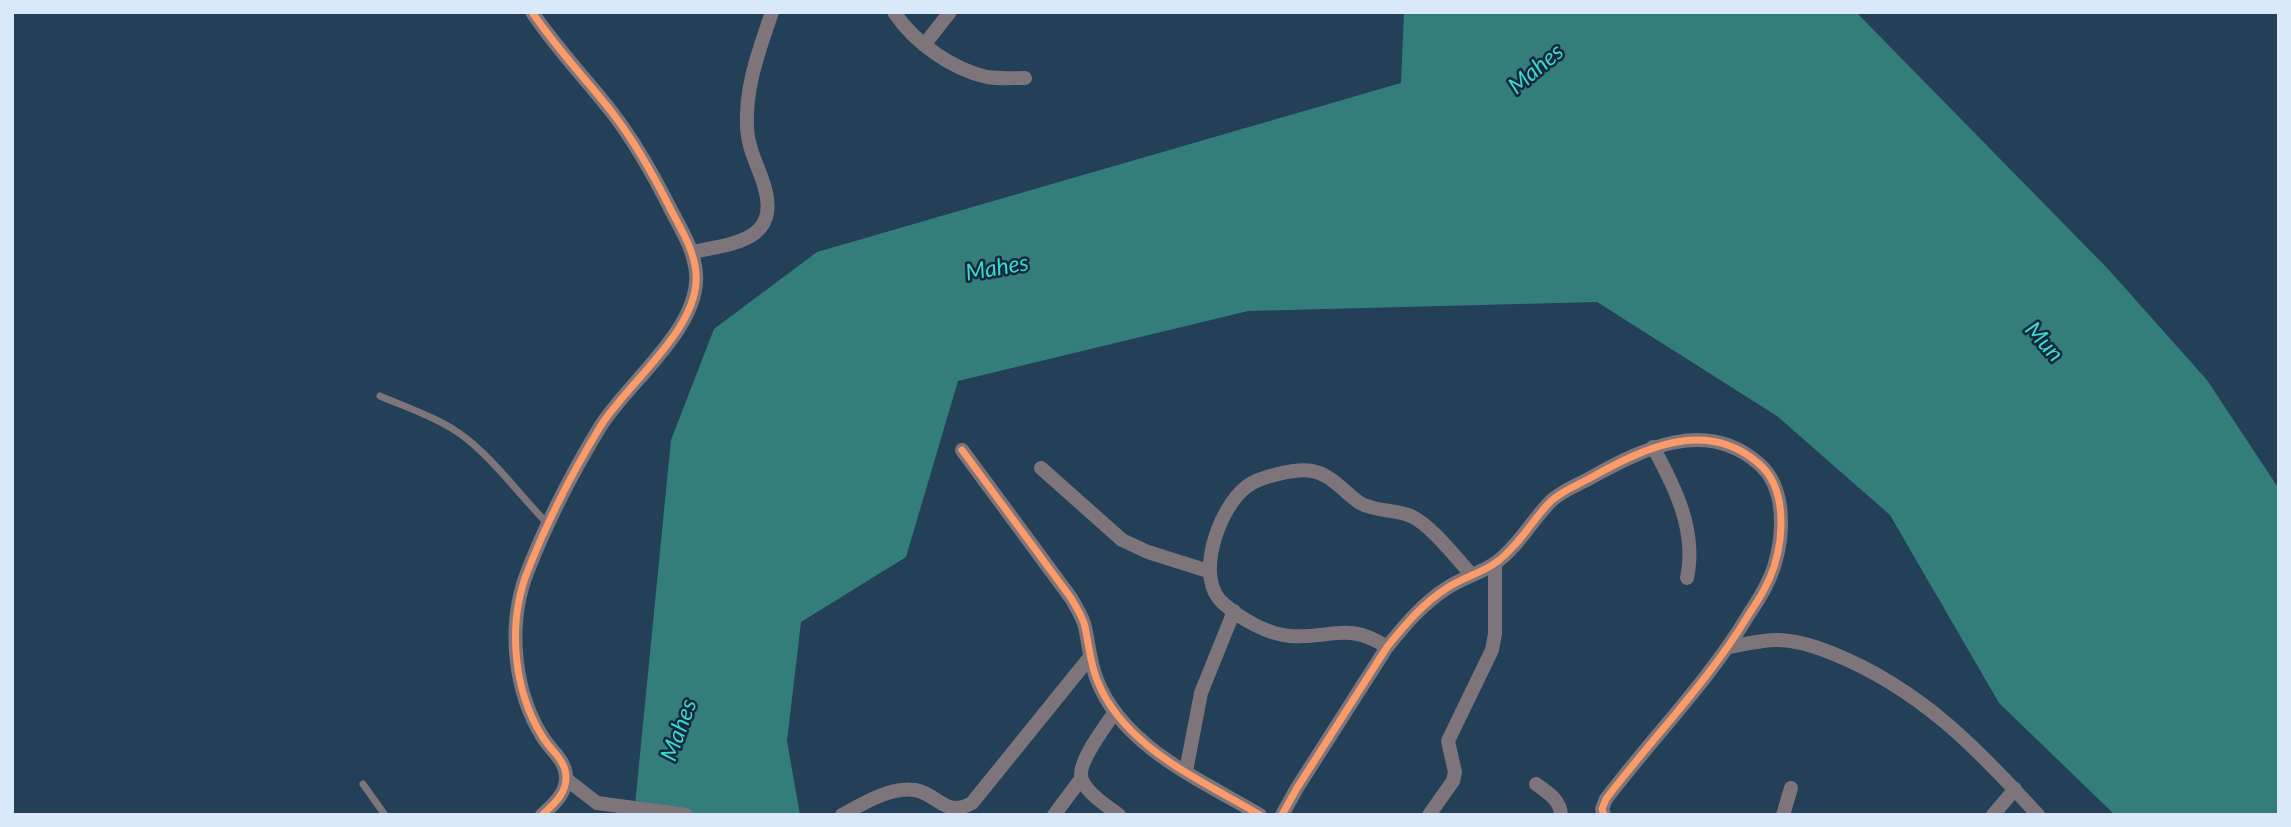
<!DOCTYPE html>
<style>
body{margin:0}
#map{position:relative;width:2291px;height:827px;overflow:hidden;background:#234058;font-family:Lato,sans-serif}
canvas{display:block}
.frame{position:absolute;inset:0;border:14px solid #d9e9f9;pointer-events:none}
</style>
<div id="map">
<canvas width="2291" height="827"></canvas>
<div class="frame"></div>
</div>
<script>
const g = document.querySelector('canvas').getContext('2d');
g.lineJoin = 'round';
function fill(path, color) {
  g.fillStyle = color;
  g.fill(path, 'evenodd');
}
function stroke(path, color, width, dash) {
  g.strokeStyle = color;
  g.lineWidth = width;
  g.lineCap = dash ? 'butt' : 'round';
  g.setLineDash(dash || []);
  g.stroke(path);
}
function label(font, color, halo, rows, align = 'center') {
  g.font = font + ' Lato,sans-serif';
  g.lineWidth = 5;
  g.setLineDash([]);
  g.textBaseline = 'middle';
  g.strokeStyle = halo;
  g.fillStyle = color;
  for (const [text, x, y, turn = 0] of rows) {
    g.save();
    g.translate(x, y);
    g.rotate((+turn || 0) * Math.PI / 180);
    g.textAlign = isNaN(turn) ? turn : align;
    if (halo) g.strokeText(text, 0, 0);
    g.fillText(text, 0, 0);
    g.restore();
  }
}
fill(new Path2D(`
 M1404,12H1856L2108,269L2207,380L2279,489V815H2115L1999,703L1890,515L1777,416L1597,302L1248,311L958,381L906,557L801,622L787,741L800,815H634L671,440L714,329L817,252L1401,83Z`), '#337e7b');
stroke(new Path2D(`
 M380,396C408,408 442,419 467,439C498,464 521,497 549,525
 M363,784L385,815`), '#7d757a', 7);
stroke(new Path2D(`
 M532,12C556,48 585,78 611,111C635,142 654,176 671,210C682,231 694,250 696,273C701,328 627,383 600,427C572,473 544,528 525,578C508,628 514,691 542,736C550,750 565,759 566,776C567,793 554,804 542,815
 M894,12C914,42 951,69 987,77C999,79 1012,78 1025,78
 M924,45L950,12
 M693,252C738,243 784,239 762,179C756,162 748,147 747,128C745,86 759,51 772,12
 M1653,447C1675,487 1697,531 1687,578
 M962,450L1071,598C1076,607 1083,617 1085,627C1089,645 1090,663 1097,680C1123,747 1201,780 1260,815
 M1041,468L1122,540L1148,552L1208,571
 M1387,647C1347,621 1331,639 1290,636C1267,634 1241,619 1224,604C1193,579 1219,508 1246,487C1258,477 1296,468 1312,471C1331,474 1345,493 1360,503C1376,512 1395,509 1411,516C1432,526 1456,558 1472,575
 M1730,647C1745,644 1762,640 1777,640C1797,640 1817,647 1834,654C1920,689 1977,748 2038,815
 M1115,712C1106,725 1075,765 1082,780C1088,794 1107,806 1119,815
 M1186,771L1201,693L1234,611
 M566,779L597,803L686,815
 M1536,784C1548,793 1560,799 1561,815
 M842,815C862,804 891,786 915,790C938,794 945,818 972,803L1090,657
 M1054,815L1081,779
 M1282,815L1297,788L1387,647C1404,626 1423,603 1447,588C1463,577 1483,573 1498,561C1520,544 1532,520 1551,501C1563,490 1578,485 1592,477C1644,448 1706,418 1758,463C1787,487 1784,535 1774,567C1768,585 1759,599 1749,614C1709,681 1653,737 1606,799L1602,809L1604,815
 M1429,815L1453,781L1455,772L1448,741L1492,650L1495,634V563
 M1783,815L1791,788
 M1993,815L2015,789`), '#7d757a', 14);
stroke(new Path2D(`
 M532,12C556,48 585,78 611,111C635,142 654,176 671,210C682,231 694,250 696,273C701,328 627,383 600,427C572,473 544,528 525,578C508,628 514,691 542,736C550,750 565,759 566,776C567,793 554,804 542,815
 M962,450L1071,598C1076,607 1083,617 1085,627C1089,645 1090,663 1097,680C1123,747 1201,780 1260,815
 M1282,815L1297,788L1387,647C1404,626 1423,603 1447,588C1463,577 1483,573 1498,561C1520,544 1532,520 1551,501C1563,490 1578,485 1592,477C1644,448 1706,418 1758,463C1787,487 1784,535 1774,567C1768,585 1759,599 1749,614C1709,681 1653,737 1606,799L1602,809L1604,815`), '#fa9b69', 7);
label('italic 23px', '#3bd9d0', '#13283c', [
 ["Mahes",1536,69,-40],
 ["Mahes",997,268,-10],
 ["Mun",2044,342,48],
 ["Mahes",679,730,-70]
]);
</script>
